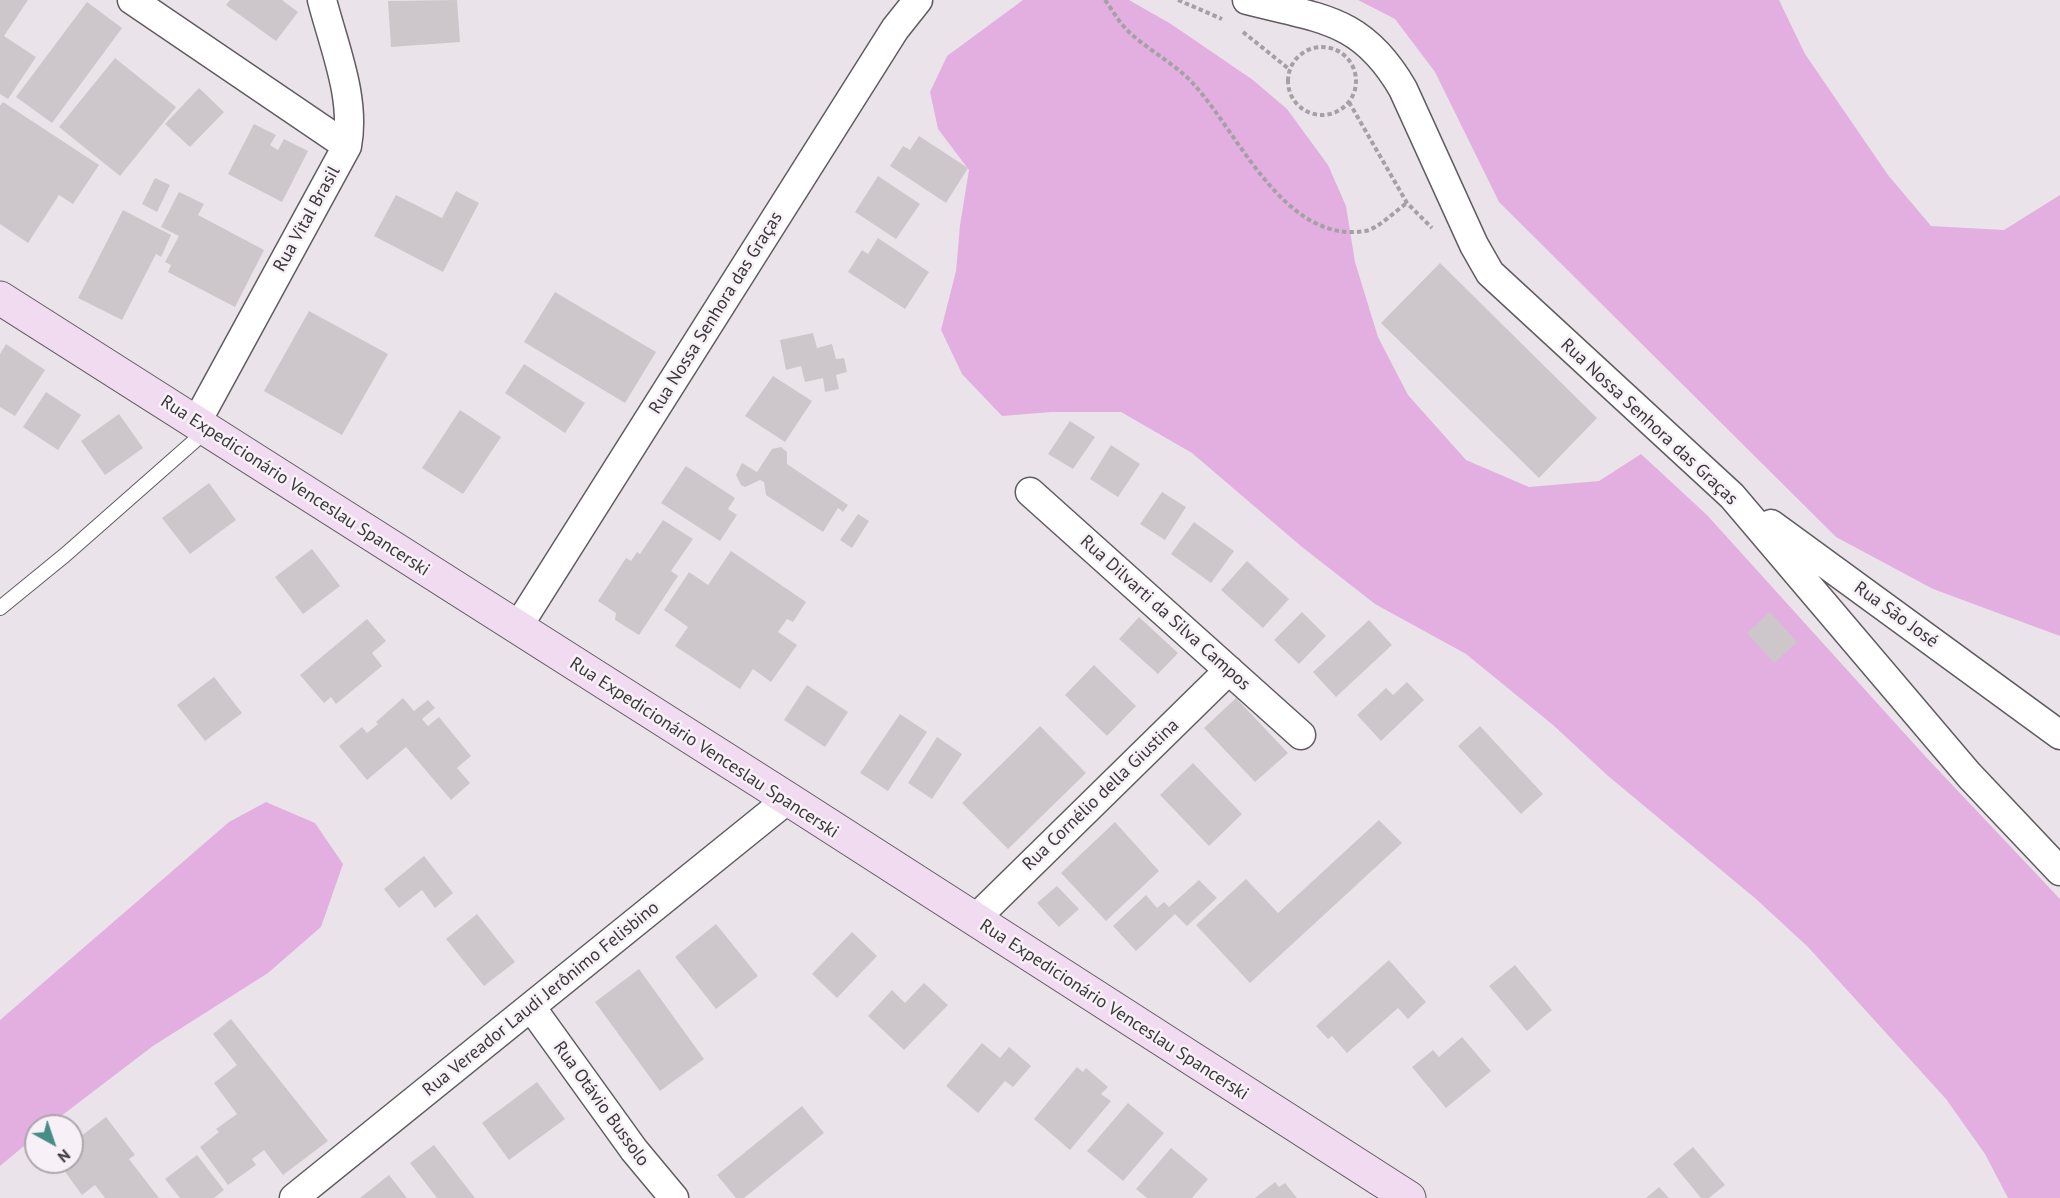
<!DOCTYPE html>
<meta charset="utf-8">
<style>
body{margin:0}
#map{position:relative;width:2060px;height:1198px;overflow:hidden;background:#eae4ea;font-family:"PT Sans",sans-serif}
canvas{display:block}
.north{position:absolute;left:24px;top:1114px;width:60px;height:60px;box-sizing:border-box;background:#f7f1f7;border:2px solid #aba7ab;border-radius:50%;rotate:140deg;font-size:16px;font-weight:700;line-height:24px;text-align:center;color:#3a383a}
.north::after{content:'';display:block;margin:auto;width:21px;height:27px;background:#478d86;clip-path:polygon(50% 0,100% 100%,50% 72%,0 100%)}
</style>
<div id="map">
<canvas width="2060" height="1198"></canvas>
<div class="north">N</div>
</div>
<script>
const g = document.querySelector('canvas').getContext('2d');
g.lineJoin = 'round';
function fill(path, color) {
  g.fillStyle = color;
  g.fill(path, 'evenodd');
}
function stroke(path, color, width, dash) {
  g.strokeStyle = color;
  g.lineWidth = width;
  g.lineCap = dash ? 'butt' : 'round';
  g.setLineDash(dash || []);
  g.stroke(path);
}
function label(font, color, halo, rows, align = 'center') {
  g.font = font + ' "PT Sans",sans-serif';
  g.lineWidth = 5;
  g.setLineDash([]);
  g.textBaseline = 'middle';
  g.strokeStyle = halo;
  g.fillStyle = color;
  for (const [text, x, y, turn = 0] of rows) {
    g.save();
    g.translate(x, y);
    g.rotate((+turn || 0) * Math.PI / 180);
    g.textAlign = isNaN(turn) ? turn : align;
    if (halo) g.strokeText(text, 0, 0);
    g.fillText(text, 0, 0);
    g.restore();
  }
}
fill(new Path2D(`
 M1023,0H1129L1171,24L1253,80L1287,109L1328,165L1346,206L1355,262L1378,337L1408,395L1466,460L1529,487L1599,481L1641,454L1707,515L1925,756L2060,899V1198H2008L1985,1154L1946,1099L1808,947L1756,899L1607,775L1553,725L1466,654L1375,604L1302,547L1192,453L1121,412H1052L1002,416L962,374L941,330L956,271L960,225L969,170L938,129L930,92L947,56Z
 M1358,0H1779L1805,54L1888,175L1931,226L2004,230L2060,195V636L1933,589L1836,537L1499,202L1435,72L1395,19Z
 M266,802L315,823L343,864L321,927L268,973L153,1046L48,1126H36V1136L0,1166V1020L229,822Z`), '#e3afe1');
fill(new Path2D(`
 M0,0H28L4,36L36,57L8,99L0,94Z
 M230,0H282L298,12L276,41L226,5Z
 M457,0L460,42L391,47L388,1Z
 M87,2L122,28L52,123L16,97Z
 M115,58L176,107L120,176L59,127Z
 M199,88L224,112L190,147L165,124Z
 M3,102L99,165L73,204L59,195L28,243L0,224V106Z
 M254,124L276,135L270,145L278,150L284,139L308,151L282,202L228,174Z
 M919,136L968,168L946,203L890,166L903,146L910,150Z
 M878,176L920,204L896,239L855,212Z
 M155,178L170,185L157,212L142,204Z
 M456,191L479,203L443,272L374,236L396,195L442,218Z
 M179,192L204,204L198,215L264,250L235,307L168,272L171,265L165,262L179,236L161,227Z
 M123,210L171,235L161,257L156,254L122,320L78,298Z
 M878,238L929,272L905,309L848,272L862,250L868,254Z
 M1440,263L1597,418L1539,478L1381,323Z
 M555,292L656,352L625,403L524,342Z
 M309,311L388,354L342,435L264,391Z
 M813,333L817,348L832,344L836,359L844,358L847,372L836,375L839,389L825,392L823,378L805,382L801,366L786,370L780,340Z
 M6,344L45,370L15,416L0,407V354Z
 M524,364L585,403L565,433L505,393Z
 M773,376L812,401L785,442L745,416Z
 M46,392L81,415L58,450L23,427Z
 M460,410L501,437L463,494L422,468Z
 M119,414L143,448L105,475L81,441Z
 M1070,421L1095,437L1073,469L1048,454Z
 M1111,445L1140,464L1118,497L1090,479Z
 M781,447L787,452V464L848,505L843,512L838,508L823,532L766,495L764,482L760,480L745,487L741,485L736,475L742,463L757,472L772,449Z
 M686,466L735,498L728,509L737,515L720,541L661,503Z
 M209,483L236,520L190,554L162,518Z
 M1162,492L1186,507L1165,540L1140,524Z
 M858,514L869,521L852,548L840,540Z
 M663,520L693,539L671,571L678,576L639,635L615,620L616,613L598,601L626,558L631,561L637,552L640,554Z
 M1194,522L1234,551L1211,583L1171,554Z
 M312,549L340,586L303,614L275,577Z
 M731,551L806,602L793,622L787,619L778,632L797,645L771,682L753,669L740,689L675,646L688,627L664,610L689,572L708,585Z
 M1247,561L1289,599L1263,628L1221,590Z
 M1302,612L1326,636L1299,664L1274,640Z
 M1770,612L1797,642L1774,663L1747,633Z
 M1139,617L1178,653L1158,674L1119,639Z
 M367,619L386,641L372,653L382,666L336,704L331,697L324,703L300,675Z
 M1369,620L1392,645L1336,697L1313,672Z
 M1094,665L1136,706L1107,736L1065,695Z
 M214,677L242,713L205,741L177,705Z
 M1407,682L1424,700L1381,741L1357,715L1386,688L1393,695Z
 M807,685L848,712L825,747L784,720Z
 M403,698L414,711L428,700L435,708L422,719L428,726L439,717L471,756L457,768L470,783L451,800L406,747L367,780L339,746L362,727L367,733L378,724L376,722Z
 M1236,698L1288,753L1255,782L1204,728Z
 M900,714L927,732L888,791L860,773Z
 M1040,726L1086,773L1008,849L962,803Z
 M1480,726L1543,794L1521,814L1458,746Z
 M937,737L962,754L932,799L908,783Z
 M1193,763L1242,814L1209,846L1160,795Z
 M1379,820L1402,843L1250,983L1196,925L1246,879L1278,913Z
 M1115,822L1159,871L1106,921L1061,873Z
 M424,856L453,893L435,908L422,890L399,908L384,889Z
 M1199,880L1217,898L1187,926L1175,914L1136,951L1113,926L1146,895L1157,908L1164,902L1169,907Z
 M1057,886L1079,909L1059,927L1037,903Z
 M477,914L515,962L484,986L446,939Z
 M716,924L758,976L716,1009L675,957Z
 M852,932L877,956L837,998L812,974Z
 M1389,960L1426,1002L1408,1019L1398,1008L1347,1053L1332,1036L1328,1039L1316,1026Z
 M1515,965L1552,1010L1527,1031L1489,986Z
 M639,969L704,1059L660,1091L595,1002Z
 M924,983L948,1005L904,1050L868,1016L892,990L905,1003Z
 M231,1019L328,1141L283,1175L264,1150L252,1159L256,1165L228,1185L200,1147L219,1132L216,1129L237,1114L214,1083L237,1065L213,1034Z
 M1462,1037L1491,1071L1446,1108L1412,1067L1433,1050L1439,1057Z
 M982,1043L1000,1058L1009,1047L1031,1066L1013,1087L1005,1081L978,1113L946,1086Z
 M1077,1067L1083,1072L1086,1068L1108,1087L1101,1094L1111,1101L1070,1150L1034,1119Z
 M537,1082L565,1119L509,1160L482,1123Z
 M1128,1103L1164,1133L1123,1181L1087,1151Z
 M802,1106L824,1133L744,1198H736L717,1175Z
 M106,1117L135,1155L129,1159L159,1198H105L95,1185L82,1195L58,1162H72V1143Z
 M434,1145L475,1198H437L410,1163Z
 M1693,1147L1725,1185L1709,1198H1701L1673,1164Z
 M1171,1148L1208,1179L1192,1198H1147L1136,1189Z
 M197,1155L224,1190L214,1198H180L165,1179Z
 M389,1175L407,1198H360Z
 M1275,1182L1279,1187L1285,1183L1297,1198H1255Z
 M1659,1187L1669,1198H1646Z`), '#cdc7cc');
const lane = new Path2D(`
 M0,608L65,555L207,430`);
const street = new Path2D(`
 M132,0L347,146
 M1247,0C1321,19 1362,18 1403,89L1474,245L1490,273L1732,496L1969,775L2060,871
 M196,423L347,146C356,98 334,47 322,0
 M1030,492L1301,735
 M1771,524L2060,735
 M517,628L895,29L918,0
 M974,920L1229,670
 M531,1007L634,1150L674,1198
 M294,1198L788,799`);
const secondary = new Path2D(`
 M0,298L788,799L1409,1198`);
stroke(lane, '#615c61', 16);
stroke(street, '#615c61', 31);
stroke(secondary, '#615c61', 35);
stroke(new Path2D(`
 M1105,0C1113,11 1120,24 1130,33C1151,52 1179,66 1197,88C1240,137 1286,244 1365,231C1378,229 1395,211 1407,203
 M1178,0L1222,19
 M1243,32L1289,69
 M1288 81a34 34 0 1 1 68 0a34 34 0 1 1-68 0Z
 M1349,102L1407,203L1432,228`), '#a5a0a5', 4, [4.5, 3]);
stroke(lane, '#fff', 14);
stroke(street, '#fff', 28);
stroke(secondary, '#f0dbf0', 33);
label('18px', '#3a383a', '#f7f1f7', [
 ["Rua Vital Brasil",307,219,-61],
 ["Rua Nossa Senhora das Graças",716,313,-58],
 ["Rua Nossa Senhora das Graças",1649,422,43],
 ["Rua Expedicionário Venceslau Spancerski",295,486,33],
 ["Rua Dilvarti da Silva Campos",1165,613,42],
 ["Rua São José",1896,615,36],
 ["Rua Expedicionário Venceslau Spancerski",704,748,33],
 ["Rua Cornélio della Giustina",1101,795,-44],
 ["Rua Vereador Laudi Jerônimo Felisbino",541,999,-39],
 ["Rua Expedicionário Venceslau Spancerski",1114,1010,33],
 ["Rua Otávio Bussolo",601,1104,54]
]);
</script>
